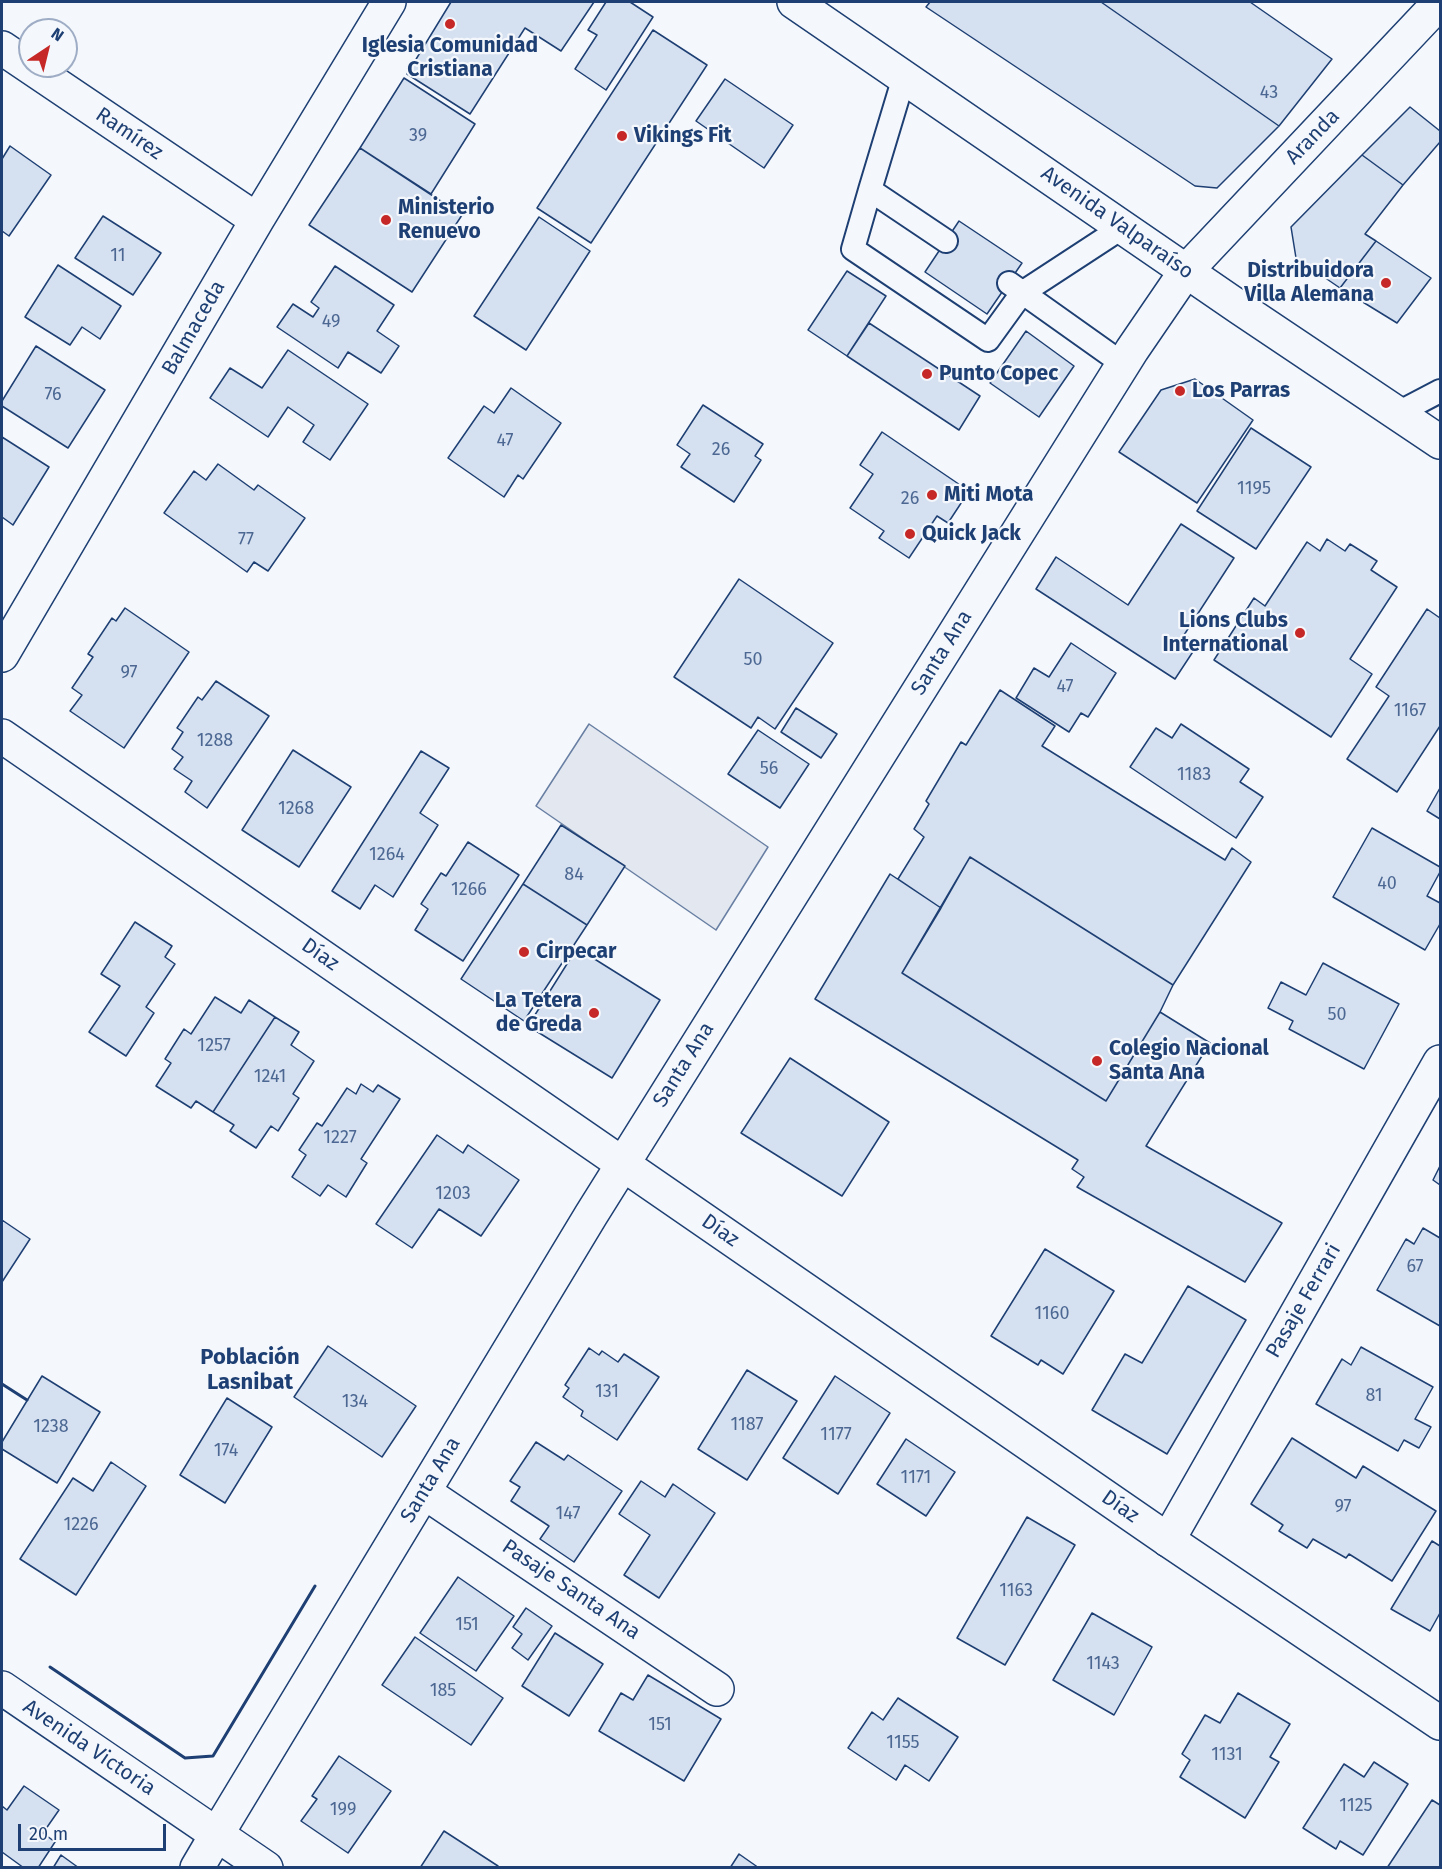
<!DOCTYPE html>
<meta charset="utf-8">
<style>
body{margin:0}
#map{position:relative;width:1442px;height:1869px;overflow:hidden;background:#f4f7fb;font-family:"Fira Sans",sans-serif}
canvas{display:block}
.frame{position:absolute;inset:0;border:3px solid #1d3f73;pointer-events:none}
.north{position:absolute;left:18px;top:18px;width:60px;height:60px;box-sizing:border-box;background:#f4f7fb;border:2px solid #9eadc5;border-radius:50%;rotate:35deg;font-size:16px;font-weight:700;line-height:24px;text-align:center;color:#1d3f73}
.north::after{content:'';display:block;margin:auto;width:21px;height:27px;background:#c62828;clip-path:polygon(50% 0,100% 100%,50% 72%,0 100%)}
.scale{position:absolute;left:18px;top:1824px;width:148px;height:27px;box-sizing:border-box;border:3px solid #1d3f73;border-top:0;padding-left:8px;font-size:18px;line-height:21px;white-space:nowrap;color:#1d3f73;-webkit-text-stroke:4px #f4f7fb;paint-order:stroke}
</style>
<div id="map">
<canvas width="1442" height="1869"></canvas>
<div class="frame"></div>
<div class="north">N</div>
<div class="scale">20 m</div>
</div>
<script>
const g = document.querySelector('canvas').getContext('2d');
g.lineJoin = 'round';
function fill(path, color) {
  g.fillStyle = color;
  g.fill(path, 'evenodd');
}
function stroke(path, color, width, dash) {
  g.strokeStyle = color;
  g.lineWidth = width;
  g.lineCap = dash ? 'butt' : 'round';
  g.setLineDash(dash || []);
  g.stroke(path);
}
function label(font, color, halo, rows, align = 'center') {
  g.font = font + ' "Fira Sans",sans-serif';
  g.lineWidth = 4.5;
  g.setLineDash([]);
  g.textBaseline = 'middle';
  g.strokeStyle = halo;
  g.fillStyle = color;
  for (const [text, x, y, turn = 0] of rows) {
    g.save();
    g.translate(x, y);
    g.rotate((+turn || 0) * Math.PI / 180);
    g.textAlign = isNaN(turn) ? turn : align;
    if (halo) g.strokeText(text, 0, 0);
    g.fillText(text, 0, 0);
    g.restore();
  }
}
const parking = new Path2D(`
 M589,724L768,847L716,930L536,806Z`);
fill(parking, '#e3e8f0');
stroke(parking, '#687fa3', 1.5);
const building = new Path2D(`
 M451,2H594L561,51L525,28L470,114L407,74Z
 M606,2H630L653,17L606,90L575,69L597,35L588,30Z
 M930,2H1101L1279,126L1217,188L1195,186L926,7Z
 M1101,2H1250L1332,59L1279,126Z
 M653,30L707,65L591,243L537,208Z
 M404,78L475,124L431,194L360,148Z
 M725,79L793,125L764,168L696,121Z
 M1410,107L1440,131V142L1403,185L1362,155Z
 M10,146L51,175L9,236L2,231V159Z
 M360,148L462,215L412,292L309,225Z
 M1362,155L1403,185L1365,234L1376,241L1340,288L1296,258L1291,227Z
 M103,216L161,253L133,295L75,258Z
 M539,217L590,251L526,350L474,316Z
 M959,221L1022,263L987,314L925,272Z
 M1376,241L1431,278L1397,323L1340,288Z
 M58,265L121,306L100,339L82,327L70,345L25,317Z
 M335,266L394,305L377,331L399,346L381,373L348,352L338,368L277,327L293,304L313,317L319,308L311,302Z
 M847,271L886,296L847,356L808,330Z
 M869,323L980,396L959,430L847,356Z
 M1026,331L1074,366L1039,417L990,383Z
 M36,346L105,390L68,448L2,406V401Z
 M288,350L368,404L330,460L303,442L314,425L288,407L268,437L210,398L230,368L262,388Z
 M1195,379L1253,420L1197,503L1119,452L1161,390Z
 M511,388L561,423L523,479L518,475L504,497L448,458L484,406L494,413Z
 M703,405L763,444L755,456L761,460L734,502L681,467L690,454L677,445Z
 M1251,428L1311,467L1256,549L1197,511Z
 M882,432L969,491L948,523L937,516L909,558L879,538L884,531L850,508L873,474L860,465Z
 M2,437L49,467L13,525L2,517Z
 M218,464L254,490L258,485L305,518L268,571L254,562L247,572L164,513L194,471L206,480Z
 M1181,524L1234,558L1184,635L1198,644L1175,679L1036,589L1056,557L1128,605Z
 M1327,539L1345,551L1350,544L1377,561L1371,570L1397,587L1350,659L1372,674L1331,737L1214,660L1254,598L1265,606L1307,542L1320,551Z
 M739,579L833,643L775,729L758,717L751,728L674,677Z
 M125,608L189,652L124,748L70,711L82,695L72,688L93,657L88,654L112,618L116,621Z
 M1427,609L1440,618V726L1397,792L1347,759L1389,696L1376,687Z
 M1071,643L1116,673L1088,717L1081,713L1069,732L1016,698L1034,668L1049,677Z
 M216,681L269,716L207,808L185,792L192,781L174,769L183,757L172,749L183,732L177,728L198,697L202,700Z
 M1000,690L1055,726L1042,746L1225,860L1232,848L1251,862L1173,985L970,857L941,908L898,879L924,837L914,829L929,804L926,801L961,742L966,745Z
 M796,708L837,734L821,758L781,732Z
 M1181,724L1249,769L1240,782L1263,797L1236,838L1130,767L1156,728L1172,738Z
 M758,730L809,764L780,808L728,774Z
 M293,750L351,787L299,867L242,830Z
 M421,751L449,768L420,813L438,825L393,897L375,885L360,909L332,891Z
 M1440,788V819L1427,811Z
 M561,825L625,866L587,925L523,884Z
 M1372,828L1440,867V872L1427,896L1440,903V924L1425,950L1333,897Z
 M468,842L519,875L463,961L415,930L428,909L421,904L441,873L446,876Z
 M970,857L1173,985L1160,1012L1106,1101L902,973Z
 M890,874L941,908L902,973L1106,1101L1160,1012L1210,1043L1146,1146L1282,1223L1245,1282L1077,1187L1084,1177L1072,1169L1078,1160L815,999Z
 M523,884L587,925L524,1021L461,979Z
 M135,922L172,946L165,957L175,964L146,1007L154,1013L126,1056L89,1032L120,986L101,974Z
 M577,948L660,1000L612,1078L528,1026Z
 M1323,963L1399,1004L1364,1069L1289,1029L1293,1021L1268,1008L1281,982L1306,995Z
 M215,997L241,1013L249,1000L275,1017L213,1112L196,1101L191,1108L156,1086L171,1063L165,1059L184,1029L191,1034Z
 M275,1017L299,1032L291,1045L314,1061L293,1094L299,1098L278,1131L271,1126L256,1148L230,1131L234,1125L213,1112Z
 M790,1058L889,1122L842,1196L741,1133Z
 M361,1084L373,1092L378,1085L400,1099L361,1159L367,1163L346,1197L328,1185L320,1196L292,1177L306,1155L299,1150L317,1123L322,1126L347,1088L356,1094Z
 M437,1135L463,1153L468,1145L519,1180L481,1236L439,1209L412,1248L376,1224Z
 M1440,1166V1185L1433,1180Z
 M2,1220L30,1239L2,1282Z
 M1423,1228L1440,1238V1326L1377,1290L1406,1239L1414,1244Z
 M1045,1249L1114,1291L1063,1374L1041,1360L1038,1365L991,1336Z
 M1188,1286L1246,1320L1167,1454L1092,1410L1125,1354L1142,1363Z
 M328,1346L416,1406L382,1457L294,1397Z
 M1361,1347L1433,1387L1415,1419L1431,1427L1419,1448L1404,1440L1398,1451L1316,1404L1342,1359L1351,1365Z
 M589,1348L599,1355L602,1351L618,1362L624,1354L659,1377L617,1440L581,1416L583,1411L563,1397L569,1388L565,1385Z
 M747,1370L797,1401L747,1480L698,1449Z
 M42,1376L100,1412L57,1483L2,1449V1442Z
 M835,1376L890,1413L838,1494L783,1458Z
 M227,1398L272,1427L225,1503L180,1475Z
 M1292,1438L1356,1478L1363,1466L1436,1511L1392,1581L1349,1554L1346,1558L1313,1539L1307,1548L1279,1531L1283,1525L1251,1504Z
 M906,1439L955,1472L926,1516L877,1484Z
 M536,1442L564,1460L568,1455L622,1491L574,1562L540,1539L549,1526L511,1501L520,1487L510,1481Z
 M111,1462L146,1486L76,1595L20,1559L73,1478L93,1491Z
 M641,1481L665,1497L673,1484L715,1513L659,1598L624,1575L650,1535L619,1514Z
 M1027,1517L1075,1545L1005,1665L957,1638Z
 M1432,1541L1440,1546V1544V1613L1430,1631L1391,1609Z
 M458,1577L514,1616L476,1671L420,1633Z
 M526,1608L552,1626L528,1660L512,1648L522,1634L513,1627Z
 M1092,1613L1152,1647L1114,1715L1053,1680Z
 M555,1633L603,1664L569,1716L522,1686Z
 M415,1637L503,1698L471,1745L382,1685Z
 M648,1675L721,1719L684,1781L599,1731L621,1693L633,1700Z
 M1238,1693L1290,1724L1270,1757L1279,1762L1245,1818L1180,1777L1190,1760L1182,1754L1205,1715L1220,1723Z
 M898,1698L958,1737L929,1781L905,1765L896,1780L848,1748L872,1712L883,1720Z
 M339,1756L391,1791L348,1853L301,1821L317,1799L312,1796Z
 M1374,1762L1408,1784L1363,1855L1340,1841L1336,1849L1303,1828L1344,1764L1364,1777Z
 M24,1786L59,1810L43,1833L55,1842L38,1868H24L2,1852V1806L7,1810Z
 M1432,1800L1440,1805V1868H1387Z
 M444,1831L498,1866L497,1868H420Z
 M739,1854L759,1868H730Z
 M61,1855L79,1868H53Z`);
fill(building, '#d5e0f0');
stroke(building, '#1d3f73', 1.5);
const service = new Path2D(`
 M904,77L870,190L946,241
 M870,190L853,249L988,340L1022,293L1123,227
 M1009,283L1123,364
 M1398,413L1440,391`);
const minor = new Path2D(`
 M2,48L257,220
 M2,655L257,220L389,2
 M424,1492L717,1689
 M1168,1540L1440,1062
 M197,1868L217,1834`);
const tertiary = new Path2D(`
 M2,736L1168,1540L1440,1723
 M2,1688L266,1868
 M217,1834L591,1215L1132,350L1186,271L1440,2`);
const primary = new Path2D(`
 M794,2L1240,308L1440,442`);
stroke(service, '#1d3f73', 26);
stroke(minor, '#1d3f73', 36);
stroke(tertiary, '#1d3f73', 36);
stroke(primary, '#1d3f73', 36);
stroke(service, '#f4f7fb', 22);
stroke(minor, '#f4f7fb', 33);
stroke(tertiary, '#f4f7fb', 33);
stroke(primary, '#f4f7fb', 33);
stroke(new Path2D(`
 M2,1384L27,1400
 M50,1667L185,1758L213,1756L315,1586`), '#1d3f73', 3);
for (const [x, y, r, color] of [
 [450,24,6,"#c62828"],
 [622,136,6,"#c62828"],
 [386,220,6,"#c62828"],
 [1386,283,6,"#c62828"],
 [927,374,6,"#c62828"],
 [1180,391,6,"#c62828"],
 [932,495,6,"#c62828"],
 [910,534,6,"#c62828"],
 [1300,633,6,"#c62828"],
 [524,952,6,"#c62828"],
 [594,1013,6,"#c62828"],
 [1097,1061,6,"#c62828"]
]) {
  const dot = new Path2D();
  dot.arc(x, y, r, 0, 2 * Math.PI);
  g.fillStyle = color;
  g.fill(dot);
  stroke(dot, '#f4f7fb', 2);
}
label('18px', '#4b6792', null, [
 ["43",1269,93],
 ["39",418,136],
 ["11",118,256],
 ["49",331,322],
 ["76",53,395],
 ["47",505,441],
 ["26",721,450],
 ["1195",1254,489],
 ["26",910,499],
 ["77",246,540],
 ["50",753,660],
 ["97",129,673],
 ["47",1065,687],
 ["1167",1410,711],
 ["1288",215,741],
 ["56",769,769],
 ["1183",1194,775],
 ["1268",296,809],
 ["1264",387,855],
 ["84",574,875],
 ["40",1387,884],
 ["1266",469,890],
 ["50",1337,1015],
 ["1257",214,1046],
 ["1241",270,1077],
 ["1227",340,1138],
 ["1203",453,1194],
 ["67",1415,1267],
 ["1160",1052,1314],
 ["131",607,1392],
 ["81",1374,1396],
 ["134",355,1402],
 ["1187",747,1425],
 ["1238",51,1427],
 ["1177",836,1435],
 ["174",226,1451],
 ["1171",916,1478],
 ["97",1343,1507],
 ["147",568,1514],
 ["1226",81,1525],
 ["1163",1016,1591],
 ["151",467,1625],
 ["1143",1103,1664],
 ["185",443,1691],
 ["151",660,1725],
 ["1155",903,1743],
 ["1131",1227,1755],
 ["1125",1356,1806],
 ["199",343,1810]
]);
label('bold 21px', '#1d3f73', '#f4f7fb', [
 ["Iglesia Comunidad",450,46,"center"],
 ["Cristiana",450,70,"center"],
 ["Vikings Fit",634,136],
 ["Ministerio",398,208],
 ["Renuevo",398,232],
 ["Distribuidora",1374,271,"right"],
 ["Villa Alemana",1374,295,"right"],
 ["Punto Copec",939,374],
 ["Los Parras",1192,391],
 ["Miti Mota",944,495],
 ["Quick Jack",922,534],
 ["Lions Clubs",1288,621,"right"],
 ["International",1288,645,"right"],
 ["Cirpecar",536,952],
 ["La Tetera",582,1001,"right"],
 ["de Greda",582,1025,"right"],
 ["Colegio Nacional",1109,1049],
 ["Santa Ana",1109,1073]
], 'left');
label('21px', '#1d3f73', '#f4f7fb', [
 ["Ramírez",129,134,34],
 ["Aranda",1313,137,-46],
 ["Avenida Valparaíso",1117,223,35],
 ["Balmaceda",194,328,-60],
 ["Santa Ana",942,653,-58],
 ["Díaz",320,955,35],
 ["Santa Ana",684,1065,-58],
 ["Díaz",720,1231,35],
 ["Pasaje Ferrari",1304,1301,-60],
 ["Santa Ana",431,1480,-59],
 ["Díaz",1120,1507,35],
 ["Pasaje Santa Ana",571,1590,34],
 ["Avenida Victoria",89,1748,34]
]);
label('bold 22px', '#1d3f73', '#f4f7fb', [
 ["Población",250,1358],
 ["Lasnibat",250,1383]
]);
</script>
